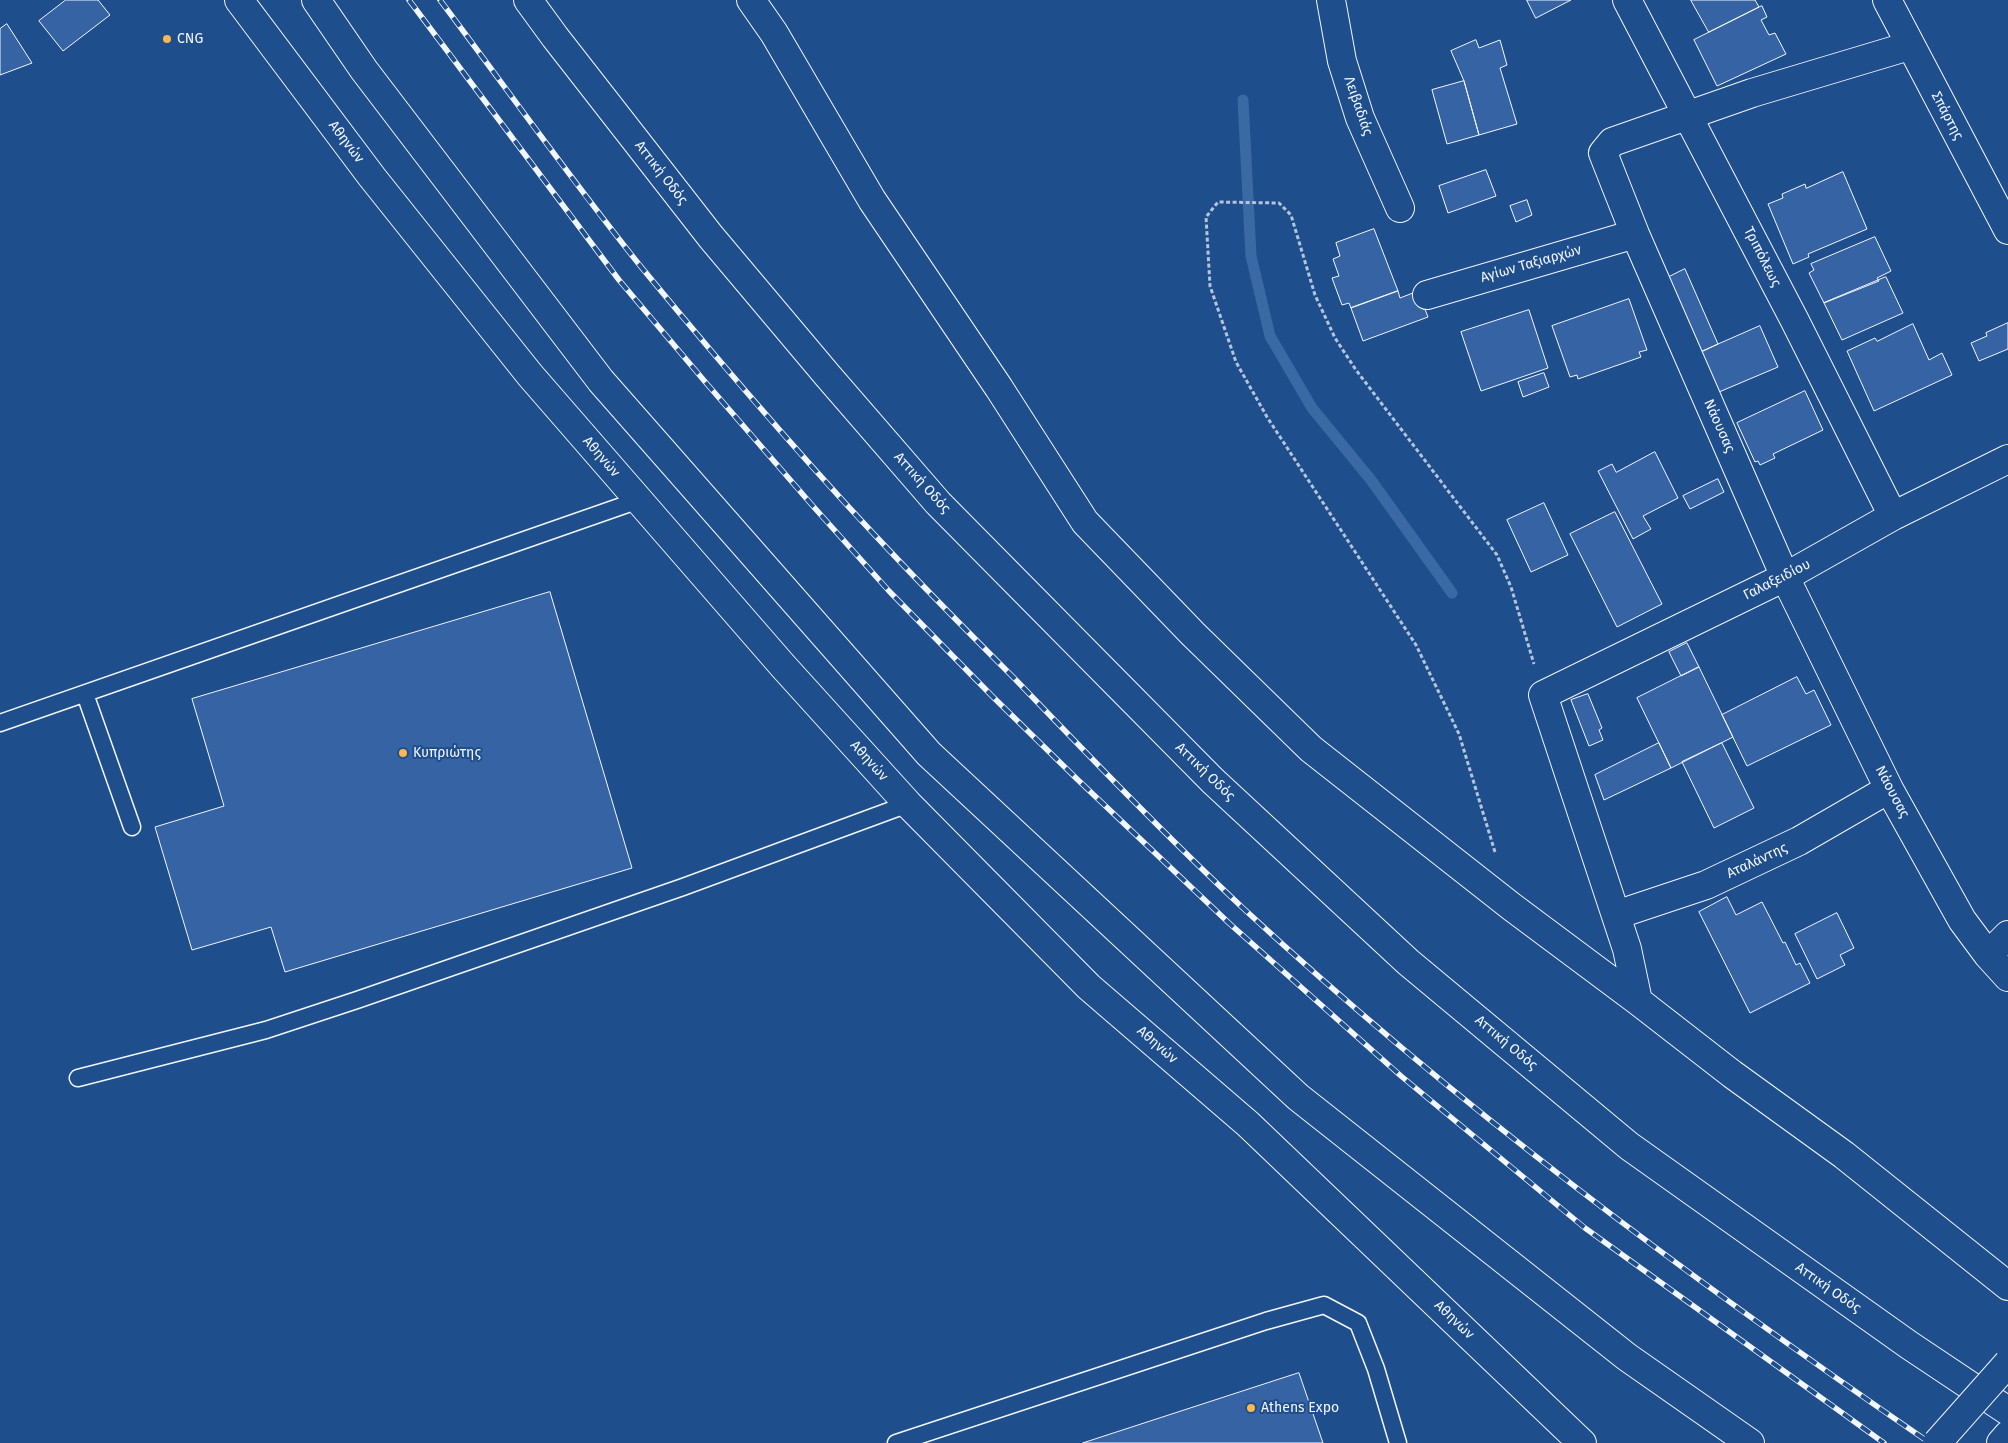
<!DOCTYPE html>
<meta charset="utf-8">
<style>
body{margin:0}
canvas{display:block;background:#1f4e8c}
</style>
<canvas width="2008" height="1443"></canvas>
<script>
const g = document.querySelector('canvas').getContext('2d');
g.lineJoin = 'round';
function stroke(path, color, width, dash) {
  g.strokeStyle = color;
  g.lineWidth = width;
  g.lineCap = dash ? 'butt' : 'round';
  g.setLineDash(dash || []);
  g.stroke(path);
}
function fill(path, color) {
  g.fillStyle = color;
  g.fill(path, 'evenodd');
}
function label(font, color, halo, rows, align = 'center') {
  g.font = font + ' "Fira Sans",sans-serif';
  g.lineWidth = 4;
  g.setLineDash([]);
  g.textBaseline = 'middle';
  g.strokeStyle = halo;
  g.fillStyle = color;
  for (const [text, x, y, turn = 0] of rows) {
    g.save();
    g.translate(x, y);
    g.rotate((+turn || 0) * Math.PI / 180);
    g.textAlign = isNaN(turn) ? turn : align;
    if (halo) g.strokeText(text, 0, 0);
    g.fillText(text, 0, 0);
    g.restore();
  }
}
stroke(new Path2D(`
 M1243,100L1251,256L1270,336L1312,408L1371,480L1452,593`), '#3b69a3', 11);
const building = new Path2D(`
 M66,0H98L110,15L63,51L39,21Z
 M1527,0H1571L1536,18Z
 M1691,0H1755L1759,7L1709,32Z
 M1762,6L1767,17L1761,20L1769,35L1775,33L1786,54L1717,86L1694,40Z
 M7,24L32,63L0,75V29Z
 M1476,40L1479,48L1500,40L1507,65L1500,68L1517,124L1479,135L1464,81L1451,51Z
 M1464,81L1479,135L1447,144L1432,90Z
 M1486,170L1496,196L1448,213L1439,186Z
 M1843,172L1867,229L1808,254L1809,257L1793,264L1768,204L1783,198L1782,194L1805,184L1806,188Z
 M1527,200L1532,215L1516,222L1510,206Z
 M1374,229L1398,291L1351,308L1349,303L1342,305L1332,278L1339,276L1333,259L1340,256L1336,243Z
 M1875,237L1891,271L1877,278L1879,281L1824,303L1809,273L1814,270L1811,264Z
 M1685,269L1718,344L1701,352L1669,277Z
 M1886,277L1903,313L1842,340L1824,303Z
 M1398,291L1400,298L1418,291L1428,317L1363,341L1351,308Z
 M1629,299L1647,350L1639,352L1641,357L1578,379L1577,375L1570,377L1552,326Z
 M1529,310L1548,368L1481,391L1461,332Z
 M2008,323V349L1979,361L1971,343L1987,336L1986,333Z
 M1913,324L1929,360L1942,353L1952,375L1874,411L1847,351L1875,338L1877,341Z
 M1760,326L1778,367L1719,392L1701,352Z
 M1544,373L1549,387L1523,397L1518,382Z
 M1805,391L1823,430L1773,454L1775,458L1760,465L1758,461L1755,462L1737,423Z
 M1655,452L1678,498L1643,516L1651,529L1633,539L1598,471L1612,464L1616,472Z
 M1718,479L1724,492L1690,509L1683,496Z
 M1544,503L1568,555L1531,572L1507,520Z
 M1615,512L1662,604L1617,627L1570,534Z
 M550,592L632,868L285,972L271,927L192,950L155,827L224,806L192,699Z
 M1687,643L1699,667L1681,676L1669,652Z
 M1699,667L1733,737L1671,768L1637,698Z
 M1797,677L1806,694L1814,690L1831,725L1747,766L1722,715Z
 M1588,694L1602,728L1599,730L1603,740L1589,746L1571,700Z
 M1659,743L1671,768L1604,800L1595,775Z
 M1722,743L1754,808L1714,828L1682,762Z
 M1727,897L1736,915L1762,902L1783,943L1785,942L1796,965L1800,963L1810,983L1750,1013L1699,912Z
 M1837,913L1854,948L1840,955L1845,965L1817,979L1795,934Z
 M1299,1373L1323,1443H1083Z`);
fill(building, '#3563a3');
stroke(building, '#f2f6ff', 1);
const service = new Path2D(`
 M85,694L132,827
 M0,723L639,500
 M78,1078L266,1030L357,1000L683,887L908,804
 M896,1443L1266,1321L1324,1305L1358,1323L1376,1369L1398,1443`);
const minor = new Path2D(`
 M239,0L372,177L530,375L783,666L908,804L1089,987L1248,1124L1582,1443
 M751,0L774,33L872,200L999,388L1085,522L1193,634L1311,749L1512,907L1638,1001L1732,1074L1844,1155L2008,1286
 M1331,0L1342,61L1360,118L1400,208
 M1627,0L1795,321L1893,516
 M1887,0L2008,230
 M1909,46L1752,93L1612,142L1603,153L1635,234L1785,577L1889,789L1962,920L1988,955L2008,977
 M1427,295L1635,234
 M1616,915L1706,885L1799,841L1889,789
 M1988,955L2008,935
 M1638,1001L1627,949L1543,695L1785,577L1893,516L2008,459`);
const tertiary = new Path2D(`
 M2001,1443L2008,1435`);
const motorway = new Path2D(`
 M316,0L364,70L601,381L929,754L1298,1097L1627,1357L1750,1443
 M528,0L555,37L711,237L828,376L938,503L1213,781L1408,962L1629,1146L1909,1345L2008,1411`);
stroke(service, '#f2f6ff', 19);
stroke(minor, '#f2f6ff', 30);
stroke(tertiary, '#f2f6ff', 30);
stroke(motorway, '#f2f6ff', 30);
stroke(new Path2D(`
 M1495,852L1459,734L1416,645L1267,417L1236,362L1210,286L1206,217L1218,202L1279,203L1291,215L1315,295L1335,338L1356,370L1497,555L1511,587L1534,664`), '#b3c4dc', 3, [4, 2.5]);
stroke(service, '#1f4e8c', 16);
stroke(minor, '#1f4e8c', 28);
stroke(tertiary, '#1f4e8c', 28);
stroke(motorway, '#1f4e8c', 28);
const rail = new Path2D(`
 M409,0L619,280L707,384L812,505L889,591L993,697L1078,780L1230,924L1401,1076L1585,1228L1884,1443
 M440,0C507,89 572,181 642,268C726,370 813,471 905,567C941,605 978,642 1015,679C1090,757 1165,835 1244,909C1457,1106 1691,1279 1930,1443`);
stroke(rail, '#f2f6ff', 5.5);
stroke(rail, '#1f4e8c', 4, [11]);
const tertiaryBridge = new Path2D(`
 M1937,1443L2008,1363`);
stroke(tertiaryBridge, '#f2f6ff', 30, []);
stroke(tertiaryBridge, '#1f4e8c', 28);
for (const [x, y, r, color] of [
 [167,39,5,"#ffb74d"],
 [403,753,5,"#ffb74d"],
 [1251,1408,5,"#ffb74d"]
]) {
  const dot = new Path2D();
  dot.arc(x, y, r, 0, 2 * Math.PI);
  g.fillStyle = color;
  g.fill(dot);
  stroke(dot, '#1f4e8c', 2);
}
label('14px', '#f2f6ff', '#1f4e8c', [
 ["CNG",177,39],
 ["Κυπριώτης",413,753],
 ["Athens Expo",1261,1408]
], 'left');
label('14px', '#f2f6ff', '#1f4e8c', [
 ["Λειβαδιάς",1358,106,71],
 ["Σπάρτης",1947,116,62],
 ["Αθηνών",346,142,53],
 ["Αττική Οδός",661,173,52],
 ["Τριπόλεως",1762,257,63],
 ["Αγίων Ταξιαρχών",1531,264,-16],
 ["Νάουσας",1719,426,66],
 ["Αθηνών",601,457,49],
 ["Αττική Οδός",922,483,48],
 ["Γαλαξειδίου",1777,580,-27],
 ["Αθηνών",869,761,48],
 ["Αττική Οδός",1205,772,44],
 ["Νάουσας",1892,792,62],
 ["Αταλάντης",1757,861,-25],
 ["Αττική Οδός",1506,1043,40],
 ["Αθηνών",1157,1045,41],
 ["Αττική Οδός",1828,1288,35],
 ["Αθηνών",1454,1320,44]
]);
</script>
